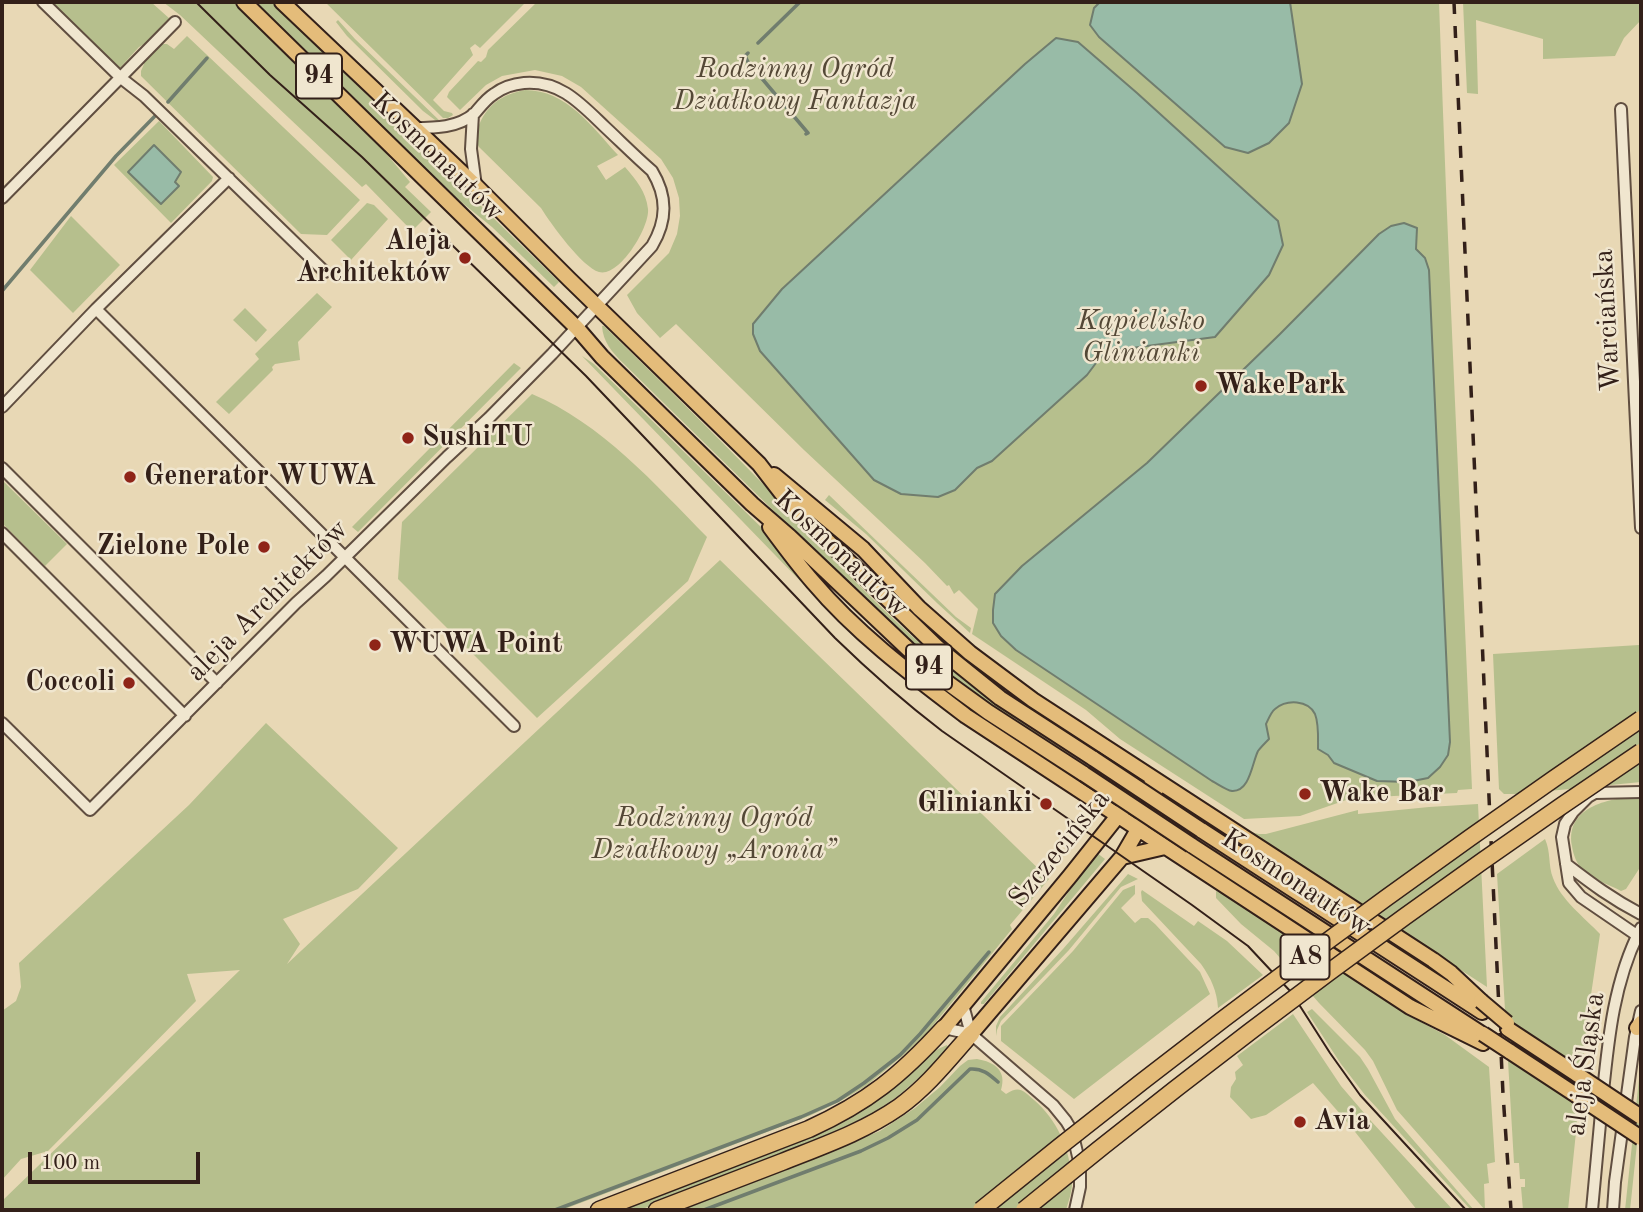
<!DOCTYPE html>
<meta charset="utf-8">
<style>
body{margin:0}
#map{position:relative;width:1643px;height:1212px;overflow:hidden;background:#e8d8b5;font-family:"Old Standard TT",serif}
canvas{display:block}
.frame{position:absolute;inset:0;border:4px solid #332019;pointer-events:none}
.scale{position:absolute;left:28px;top:1152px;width:172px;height:32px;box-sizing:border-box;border:4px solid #332019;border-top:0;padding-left:9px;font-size:21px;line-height:24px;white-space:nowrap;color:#332019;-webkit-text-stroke:5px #f0e6cf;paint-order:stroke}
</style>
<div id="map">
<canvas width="1643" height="1212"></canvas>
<div class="frame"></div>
<div class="scale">100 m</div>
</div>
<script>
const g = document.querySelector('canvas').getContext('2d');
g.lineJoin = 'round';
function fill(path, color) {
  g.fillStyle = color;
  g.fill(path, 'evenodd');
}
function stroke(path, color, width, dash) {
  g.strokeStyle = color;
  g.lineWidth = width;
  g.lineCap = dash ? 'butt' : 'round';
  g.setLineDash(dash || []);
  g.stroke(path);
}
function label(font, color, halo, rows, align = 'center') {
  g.font = font + ' "Old Standard TT",serif';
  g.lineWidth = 5;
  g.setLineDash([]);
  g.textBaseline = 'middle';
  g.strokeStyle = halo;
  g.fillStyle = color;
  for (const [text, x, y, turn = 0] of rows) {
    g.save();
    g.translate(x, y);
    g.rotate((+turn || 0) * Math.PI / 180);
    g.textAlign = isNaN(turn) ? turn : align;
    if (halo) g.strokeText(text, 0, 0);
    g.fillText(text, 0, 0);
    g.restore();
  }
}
fill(new Path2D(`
 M50,2H151L170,19L148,42L139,47L119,69Z
 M163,2H233L379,145L410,182L405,187L431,212L412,231L366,184L362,187L180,15Z
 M254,2H272L559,282L554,287L492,227L444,188Z
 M325,2H526L480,48L475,44L470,48L473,55L433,100L444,111L452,113L453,115L448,118H443Z
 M537,2H1439C1448,264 1461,527 1472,789L1458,790L1457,793L1352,798L1300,816L1244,819L1120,739L1086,710L972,634L978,609L959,590L954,594L949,585L947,586L925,563L804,450L676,324L660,338L637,313L627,295L669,253L677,234L680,216L679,198L673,178L661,159L581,87L562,76L535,70L502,76L486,85L460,110L447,97L449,92L478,61L481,62L486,57L488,50Z
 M1463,2H1641V20L1624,38L1615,56L1543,59V39L1476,20L1478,94L1467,93Z
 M338,20L355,39L442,123H439L423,111L347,36L336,22Z
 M187,36L360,200L327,235L301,234L141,76V71L144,64L142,62L160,44H167L174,49Z
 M525,90C567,90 592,127 618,155L597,166L606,180L625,167C636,180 646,191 648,209C650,227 619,278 599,272C582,267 551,224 541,208L479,147L475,140C480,111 497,95 525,90Z
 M159,121L213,177L212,181L171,223L114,165Z
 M367,203L374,205L388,219L351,260L331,240Z
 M71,216L120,265L73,313L30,270Z
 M317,293L332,307L298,342L300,360L275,364L272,367L273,370L229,414L216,402L259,359L255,354Z
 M245,308L267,330L256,342L233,320Z
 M602,326H604C657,378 711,430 762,483C822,547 882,613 950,669C994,705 1042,736 1089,767L1088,769L972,692L947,674L890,625L623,363C612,352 603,342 602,326Z
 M582,356L594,364L762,528L810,587L808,589Z
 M514,363L521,368L358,532L352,527Z
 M532,394C601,423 655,484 707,537L688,581L537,718L398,579L402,522Z
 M2,480L67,544L45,566L2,523Z
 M829,495L956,617L971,628L970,633L937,603L866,534L825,500Z
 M720,560L1049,879L1010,925L1012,929L927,1033L906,1053L866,1086L839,1102L809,1116L562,1210H2V1201L240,970L187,974L196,1001L48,1151L21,1159L2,1180V1011L16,1001L21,987L19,963L189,805L266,723L398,848L358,889L283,919L300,944L287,964Z
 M1639,645L1641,691V782L1518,794H1504L1499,789L1493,654Z
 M1641,796V870L1639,869L1626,889L1621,891C1609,884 1592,880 1583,870C1577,865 1573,854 1572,846C1565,805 1612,798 1641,796Z
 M1478,804L1487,987L1246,831L1259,834H1266L1358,810V814L1429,807Z
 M1545,839C1551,852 1548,865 1553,878C1561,900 1584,917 1600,934L1588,1015L1568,1210H1523L1521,1187H1525V1179H1520L1519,1163H1514L1497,874Z
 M1097,853L1105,859L984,1004H981V1002L1054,914L1079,876Z
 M1128,874L1138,879L1121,887L1069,950L1001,1021L997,1030L996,1036V1026L1000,1017L1063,949Z
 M1135,885V894L1121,908L1135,923L1141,918H1148L1155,924L1200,972L1210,994L1074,1099L1001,1041V1026L1073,951L1123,890Z
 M1142,890L1194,926L1198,921L1227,941L1263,975L1218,1008C1217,991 1211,978 1201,964L1142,901L1141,892Z
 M1216,891L1228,896L1402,1012L1445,1035L1489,1067L1495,1162L1487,1164L1489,1183L1484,1184L1485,1210L1397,1110L1373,1061L1365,1050L1319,1003L1274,951L1241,924L1216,898Z
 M1312,1009L1360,1057L1368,1069L1395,1119L1474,1210H1471L1365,1095L1341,1064L1307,1012Z
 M1293,1014L1341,1086L1371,1121L1453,1210H1417L1348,1123L1313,1083L1266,1115L1251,1119L1230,1097L1231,1087L1236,1079L1235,1072L1243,1065L1237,1056Z
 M947,1045L948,1048L930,1068L898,1096L869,1116L846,1129L640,1210H617L798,1141L938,1049Z
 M977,1059C995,1062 1007,1071 1001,1090L1006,1094C1020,1085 1023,1091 1034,1100C1057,1120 1069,1147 1072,1178C1073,1189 1069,1200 1066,1210H679L880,1131L915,1108L940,1087L960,1066L968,1060Z
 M1641,1060V1106L1630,1210H1625Z`), '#b6bf8d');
const water = new Path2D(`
 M1100,2H1290L1302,84L1289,123L1269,143L1248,153L1225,147L1099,37L1090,25L1094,8Z
 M1056,38L1078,42L1137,93L1278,221L1283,245L1269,275L1215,337L1109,351L1099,359L1087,375L992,461L977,468L955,490L938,497L901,494L874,480L760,351L753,334V324L782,289L1025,64Z
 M154,145L181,172L175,182L179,186L161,204L128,172Z
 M1404,223L1417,228L1416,249L1425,258L1429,270L1450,742L1448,755L1440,767L1428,778L1408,782L1377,781L1334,763L1328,755L1318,749C1318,738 1319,724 1315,714C1308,700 1287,699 1275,709C1271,712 1268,720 1266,724L1269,739C1265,743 1261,747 1258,751C1252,763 1250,792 1232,791C1226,790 1218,784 1212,781L1016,650L1001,636L993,623V610L995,594L1022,566L1147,463L1280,334L1379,234L1391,226Z`);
fill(water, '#98bba7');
stroke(water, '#707d6e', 2);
stroke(new Path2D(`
 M758,43L800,2
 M748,53L745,56L748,62L808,133L806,134
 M168,102L207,58
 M2,291L116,156L155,116
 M555,1210L801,1117L837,1101L864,1083L900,1055L920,1034L989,952
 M704,1210L861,1151L888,1138L917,1120L970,1069C982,1068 989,1074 998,1082`), '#707d6e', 3.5);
const minor = new Path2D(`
 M43,2L121,78L144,96L325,272
 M1621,109L1641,528
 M473,114L471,149L476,186
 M2,198L175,22
 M96,309L514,726
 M2,407L96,309L229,178
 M2,468L217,683
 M2,533L185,716
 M2,723L90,810L296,603L326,576L447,457L489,418L552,354L652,246C667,221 668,197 652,171C636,157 621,142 605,127C581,104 560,80 524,83C513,84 502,88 494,94C486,99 481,106 475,113C458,128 435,128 414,128
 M1641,792L1595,793L1588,797L1573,812L1565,824L1562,837L1569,883L1581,897L1641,938
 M1566,864C1592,884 1612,899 1641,914
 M963,1005L971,1034
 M944,1028L971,1034L1053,1105L1066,1121L1072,1131L1080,1165V1187L1075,1210
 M1592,1210C1595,1174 1599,1138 1602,1102C1608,1042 1613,982 1641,928
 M1613,1210L1615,1182L1635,1037L1641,1011`);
const major = new Path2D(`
 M244,2L577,328L602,357L752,504L790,537L908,649L948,683L988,712L1084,774
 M282,2L476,186L569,279L759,464L783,495L813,527L938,648L1000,698L1094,759
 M774,475L863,549L919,608L970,653L1033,700L1433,960L1451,973L1481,1001
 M770,527C784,546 798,565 813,582C857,634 912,675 966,716L1410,1007L1483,1043
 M1201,830L1482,1012
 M1191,845L1482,1034
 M1122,857L1165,847
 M944,1028L1070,876L1132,798L1151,786
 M1637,1028L1641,1023
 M1508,1029L1578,1075
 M971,1034L1122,857L1150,809L1156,789
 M1509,1051L1576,1095`);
const highway = new Path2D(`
 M599,1210L809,1129C868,1102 900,1076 944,1028
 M657,1210C699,1194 740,1178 782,1162C822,1146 863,1132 899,1107C927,1087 948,1060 971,1034`);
stroke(minor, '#604e40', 14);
stroke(major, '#332019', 18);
stroke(highway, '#332019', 19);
stroke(minor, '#f0e6cf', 10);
stroke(major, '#e4bc7a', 14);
stroke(highway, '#e4bc7a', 16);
stroke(new Path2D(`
 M196,2L270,75L362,157L586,376L835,638C869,671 904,702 942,731L1192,905L1248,946L1291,992L1330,1053L1360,1095L1466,1210`), '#332019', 2);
stroke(new Path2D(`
 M1454,2L1489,797L1503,1094L1511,1210`), '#332019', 3.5, [12, 12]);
const majorBridge = new Path2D(`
 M1094,759L1201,830
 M1084,774L1191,845
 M1481,1001L1507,1023
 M1483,1034L1509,1051
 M1578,1075L1641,1117
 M1576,1095L1641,1138`);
const highwayBridge = new Path2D(`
 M981,1210C1193,1037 1414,873 1641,719
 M1024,1210C1222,1048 1428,895 1641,752`);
stroke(majorBridge, '#332019', 18, []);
stroke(highwayBridge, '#332019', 19, []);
stroke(majorBridge, '#e4bc7a', 14);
stroke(highwayBridge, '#e4bc7a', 16);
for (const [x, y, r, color] of [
 [465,258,7,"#8f2418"],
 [1201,386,7,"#8f2418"],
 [408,438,7,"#8f2418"],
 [130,477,7,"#8f2418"],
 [264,547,7,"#8f2418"],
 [375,645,7,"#8f2418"],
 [129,683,7,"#8f2418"],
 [1305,794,7,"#8f2418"],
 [1046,804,7,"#8f2418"],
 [1300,1122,7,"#8f2418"]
]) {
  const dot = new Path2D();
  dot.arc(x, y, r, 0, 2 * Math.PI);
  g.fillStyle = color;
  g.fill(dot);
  stroke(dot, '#f0e6cf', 2.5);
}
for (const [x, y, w] of [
 [319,76,46],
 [929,667,46],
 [1305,957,49]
]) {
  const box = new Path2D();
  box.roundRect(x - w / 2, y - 22.5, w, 45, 5);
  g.fillStyle = '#f0e6cf';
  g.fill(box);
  stroke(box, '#332019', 2);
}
label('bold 26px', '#332019', null, [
 ["94",319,76],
 ["94",929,667],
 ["A8",1305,957]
]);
label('italic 28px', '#544836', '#f0e6cf', [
 ["Rodzinny Ogród",795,70],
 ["Działkowy Fantazja",795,102],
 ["Kąpielisko",1141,322],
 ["Glinianki",1141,354],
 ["Rodzinny Ogród",714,819],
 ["Działkowy „Aronia”",714,851]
]);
label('28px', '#332019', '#f0e6cf', [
 ["Kosmonautów",437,157,44],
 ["Warciańska",1608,320,-93],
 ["Kosmonautów",841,554,43],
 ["aleja Architektów",268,601,-45],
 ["Szczecińska",1060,849,-51],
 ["Kosmonautów",1296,883,33],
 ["aleja Śląska",1586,1064,-82]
]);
label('bold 28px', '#332019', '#f0e6cf', [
 ["Aleja",451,242,"right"],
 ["Architektów",451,274,"right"],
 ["WakePark",1215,386],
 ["SushiTU",422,438],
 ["Generator WUWA",144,477],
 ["Zielone Pole",250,547,"right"],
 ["WUWA Point",389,645],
 ["Coccoli",115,683,"right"],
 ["Wake Bar",1319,794],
 ["Glinianki",1032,804,"right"],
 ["Avia",1314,1122]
], 'left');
</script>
